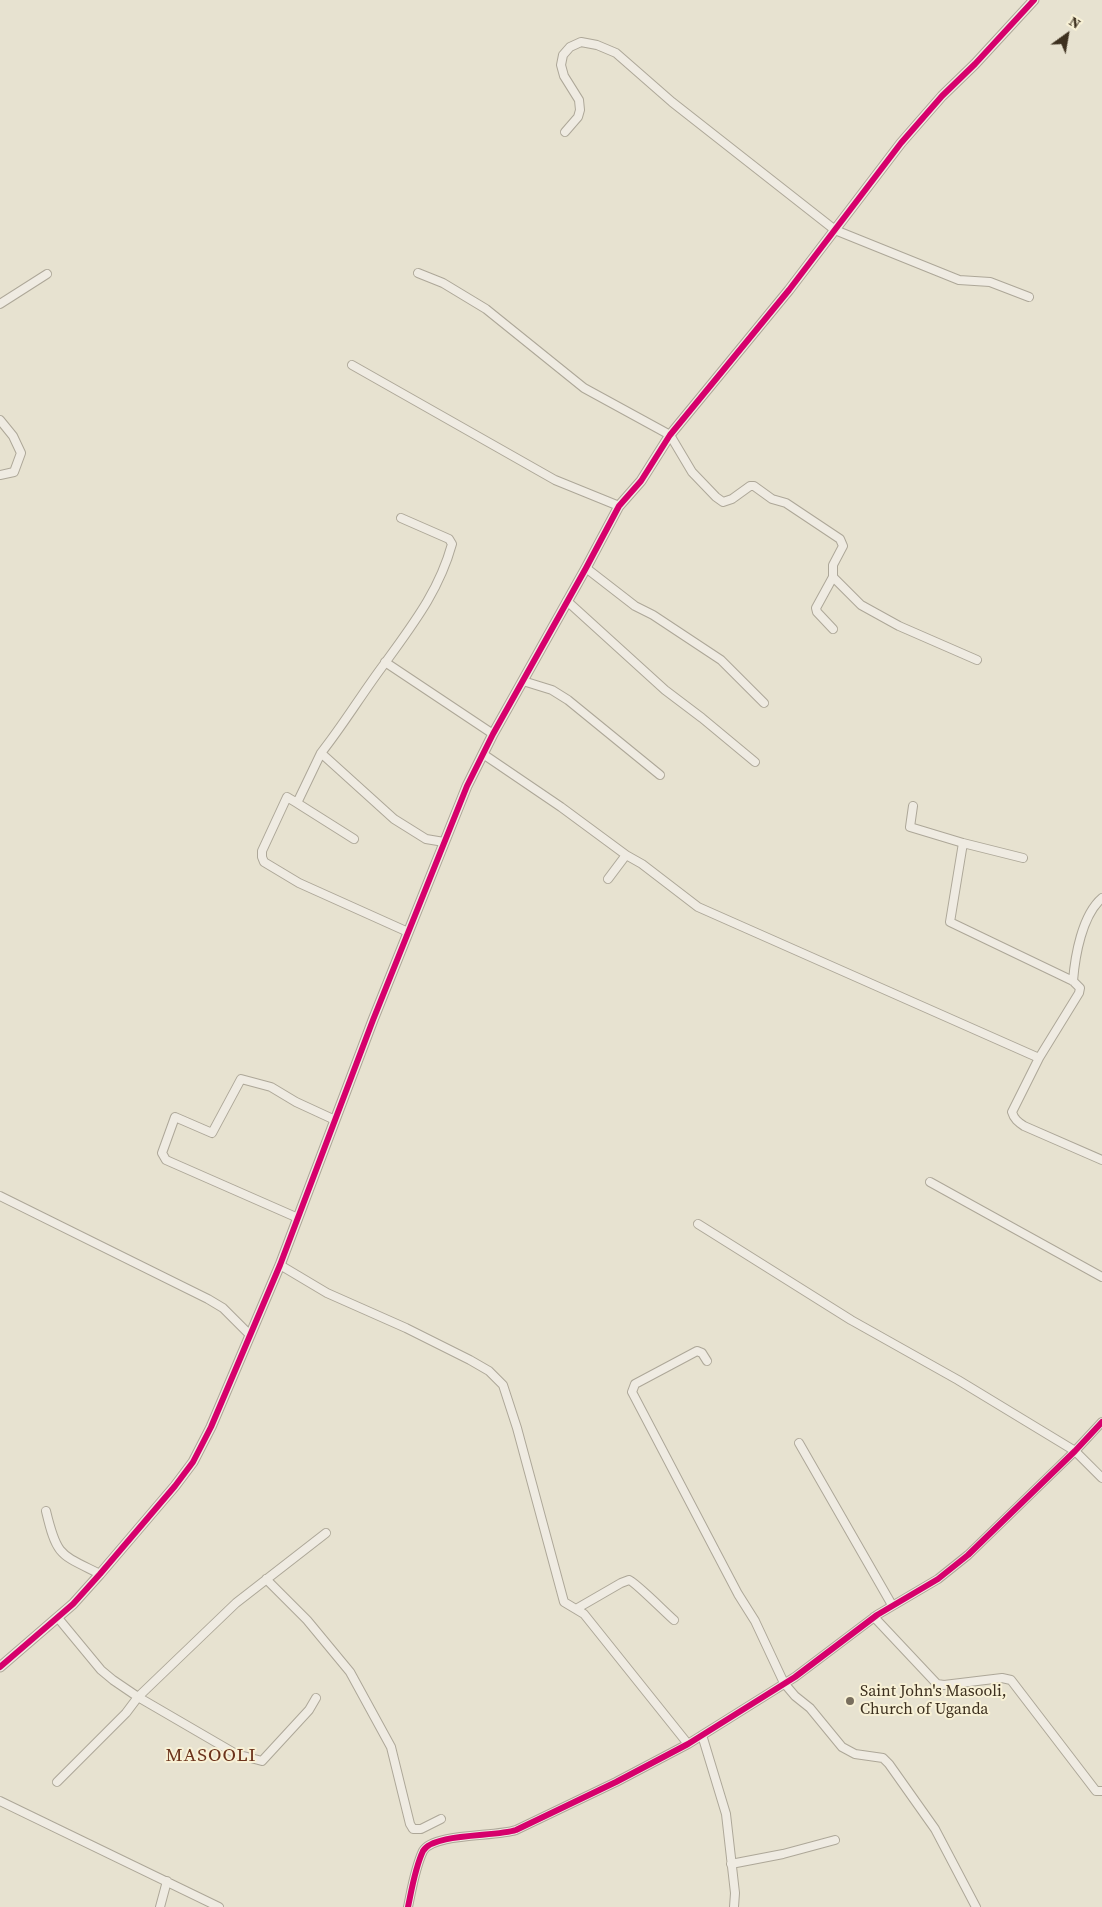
<!DOCTYPE html>
<style>
body{margin:0}
#map{position:relative;width:1102px;height:1907px;overflow:hidden;background:#e7e2d0;font-family:"Source Serif 4",serif}
canvas{display:block}
.north{position:absolute;left:1042px;top:10px;width:50px;height:50px;-webkit-text-stroke:4px #f8f1d6;paint-order:stroke;rotate:32deg;font-size:14px;font-weight:700;line-height:20px;text-align:center;color:#3d301f}
.north::after{content:'';display:block;margin:auto;width:18px;height:22px;background:#3d301f;clip-path:polygon(50% 0,100% 100%,50% 72%,0 100%)}
</style>
<div id="map">
<canvas width="1102" height="1907"></canvas>
<div class="north">N</div>
</div>
<script>
const g = document.querySelector('canvas').getContext('2d');
g.lineJoin = 'round';
function stroke(path, color, width, dash) {
  g.strokeStyle = color;
  g.lineWidth = width;
  g.lineCap = dash ? 'butt' : 'round';
  g.setLineDash(dash || []);
  g.stroke(path);
}
function label(font, color, halo, rows, align = 'center') {
  g.font = font + ' "Source Serif 4",serif';
  g.lineWidth = 4;
  g.setLineDash([]);
  g.textBaseline = 'middle';
  g.strokeStyle = halo;
  g.fillStyle = color;
  for (const [text, x, y, turn = 0] of rows) {
    g.save();
    g.translate(x, y);
    g.rotate((+turn || 0) * Math.PI / 180);
    g.textAlign = isNaN(turn) ? turn : align;
    if (halo) g.strokeText(text, 0, 0);
    g.fillText(text, 0, 0);
    g.restore();
  }
}
const minor = new Path2D(`
 M565,132L578,117L580,110L579,100L564,76L561,65L563,55L570,47L581,42L597,45L616,53L672,102L835,230L959,280L990,282L1029,297
 M418,273L443,283L486,309L584,388L670,435L692,472L716,497L723,502L732,499L750,486H754L772,499L786,503L840,539L843,546L833,565V577L861,605L899,626L977,660
 M0,304L47,274
 M352,365L555,480L619,506
 M0,420L13,436L21,453L14,472L0,475
 M401,518L449,539L452,544C439,591 413,624 385,663C363,692 344,724 321,753L394,819L426,839L444,842
 M586,568L635,606L653,615L721,660L764,703
 M567,601L665,690L702,718L755,762
 M833,629L817,612L816,608L833,577
 M385,662L493,734
 M523,681L552,690L568,700L660,775
 M321,753L297,803L354,839
 M483,754L561,807L626,855L642,864L698,907L1039,1058
 M297,803L287,797L262,851V857L264,862L299,883L408,932
 M913,806L910,827L963,843L1023,858
 M963,843L950,922L1073,981L1080,988L1079,993L1039,1058L1012,1112C1014,1119 1018,1122 1024,1126L1102,1160
 M608,879L626,855
 M1073,981C1075,956 1082,915 1102,898
 M930,1182L1102,1277
 M0,1196L208,1299L223,1308L250,1335
 M298,1218L166,1160L162,1153L175,1117L212,1133L241,1079L271,1087L296,1102L335,1120
 M698,1224L851,1320L958,1380L1075,1451L1102,1478
 M280,1265L327,1293L406,1328L470,1360L489,1371L503,1385L517,1428L564,1602L584,1614L688,1744
 M707,1361L702,1353L697,1351L635,1384L632,1392L738,1594L755,1621L784,1683L795,1696L810,1708L842,1747L855,1754L883,1758L889,1764L935,1829L976,1907
 M799,1443L892,1605
 M46,1511C57,1557 60,1554 100,1574
 M266,1579L307,1620L350,1672L391,1747L410,1824L413,1829H421L441,1819
 M576,1609L621,1583L629,1580C634,1581 666,1613 674,1620
 M874,1617L937,1684L944,1685L1002,1678L1011,1680L1096,1791H1102
 M58,1618L101,1670L113,1680L138,1697L236,1754L262,1761L309,1710L316,1698
 M702,1735L726,1814L735,1893L734,1907
 M57,1782L126,1713L138,1697L236,1603L326,1533
 M0,1801L219,1907
 M731,1864L783,1854L835,1840
 M160,1907L167,1881
 M408,1907C412,1888 415,1868 423,1851C433,1833 495,1837 516,1830L616,1782L688,1744L795,1677L877,1615L938,1579L968,1555L1075,1451L1102,1422`);
const tertiary = new Path2D(`
 M0,1667L73,1604L100,1574L175,1486L193,1462L211,1427L280,1265L373,1020L467,786L493,734L586,568L619,506L641,481L670,435L789,290L901,143L942,96L975,64L1034,0`);
stroke(minor, '#ada798', 10);
stroke(tertiary, '#ada798', 11);
stroke(minor, '#efebe2', 8);
stroke(tertiary, '#efebe2', 9);
stroke(new Path2D(`
 M0,1667L73,1604L100,1574L175,1486L193,1462L211,1427L280,1265L373,1020L467,786L493,734L586,568L619,506L641,481L670,435L789,290L901,143L942,96L975,64L1034,0
 M408,1907C412,1888 415,1868 423,1851C433,1833 495,1837 516,1830L616,1782L688,1744L795,1677L877,1615L938,1579L968,1555L1075,1451L1102,1422`), '#d6006c', 6);
for (const [x, y, r, color] of [
 [850,1701,5,"#786e5d"]
]) {
  const dot = new Path2D();
  dot.arc(x, y, r, 0, 2 * Math.PI);
  g.fillStyle = color;
  g.fill(dot);
  stroke(dot, '#f8f1d6', 2);
}
label('16px', '#3d301f', '#f8f1d6', [
 ["Saint John's Masooli,",860,1692],
 ["Church of Uganda",860,1710]
], 'left');
g.letterSpacing = '1px';
label('19px', '#6c331c', '#f8f1d6', [
 ["MASOOLI",211,1756]
]);
g.letterSpacing = '0px';
</script>
